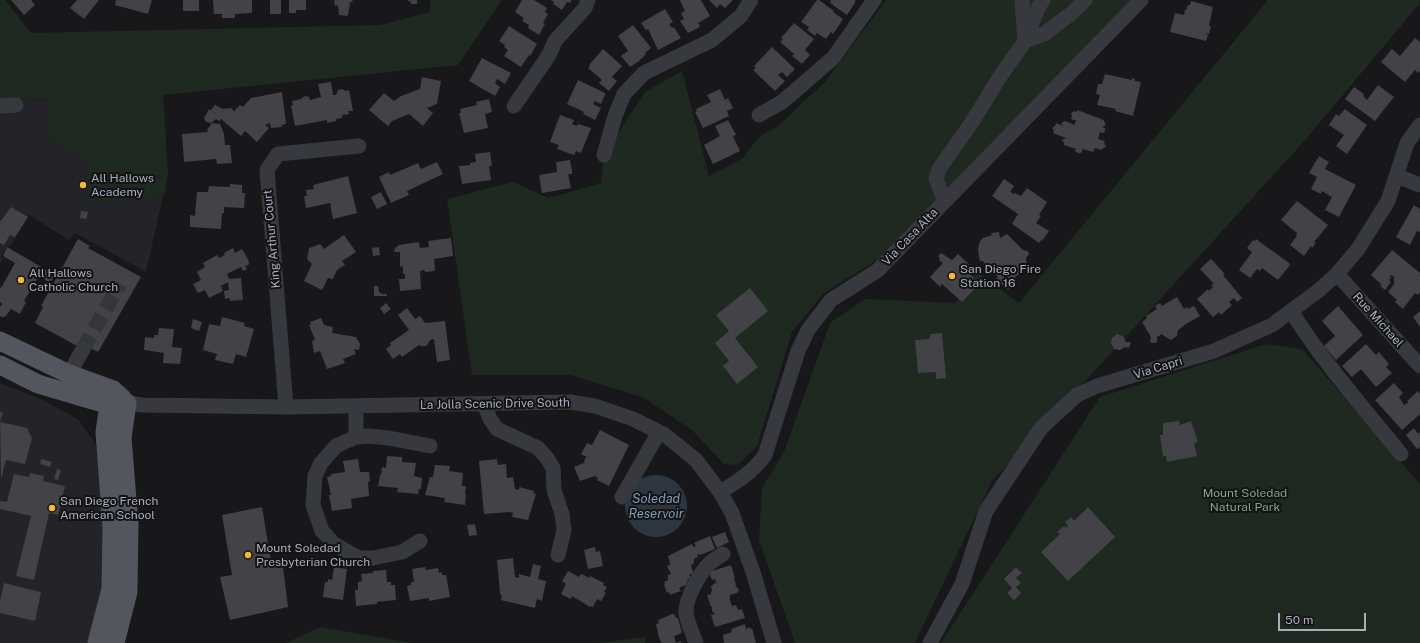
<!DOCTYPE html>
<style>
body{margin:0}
#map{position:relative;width:1420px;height:643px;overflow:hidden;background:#18181a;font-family:"Public Sans",sans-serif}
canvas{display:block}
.scale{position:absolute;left:1278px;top:613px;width:88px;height:18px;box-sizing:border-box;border:2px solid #a9aeba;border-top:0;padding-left:5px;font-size:12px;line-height:14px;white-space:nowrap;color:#a9aeba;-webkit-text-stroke:3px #131215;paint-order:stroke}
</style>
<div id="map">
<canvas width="1420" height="643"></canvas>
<div class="scale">50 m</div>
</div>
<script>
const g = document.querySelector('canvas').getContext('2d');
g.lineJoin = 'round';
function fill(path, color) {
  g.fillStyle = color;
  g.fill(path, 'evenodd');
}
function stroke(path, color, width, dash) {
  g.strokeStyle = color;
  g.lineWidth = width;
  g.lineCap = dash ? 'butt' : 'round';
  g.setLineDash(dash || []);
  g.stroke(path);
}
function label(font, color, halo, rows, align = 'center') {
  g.font = font + ' "Public Sans",sans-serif';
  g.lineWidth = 4;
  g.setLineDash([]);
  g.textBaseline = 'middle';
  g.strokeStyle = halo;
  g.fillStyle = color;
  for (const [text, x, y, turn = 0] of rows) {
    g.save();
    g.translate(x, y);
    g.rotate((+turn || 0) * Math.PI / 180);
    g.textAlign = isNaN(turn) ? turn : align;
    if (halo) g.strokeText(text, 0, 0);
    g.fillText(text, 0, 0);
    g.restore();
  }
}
fill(new Path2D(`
 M163,95L168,174L146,272L75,233L69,240L29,215L10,247L7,245L1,257L3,259L0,264V101Z
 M0,383L43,400L79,420L96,445L100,476L107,570L91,643H0Z`), '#242327');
fill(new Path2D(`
 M0,0H5L31,33L380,25L430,12V0H502L458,65L163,95L168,174L164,196L89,203L84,161L48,136L49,99L0,101Z
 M886,0H1143L885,255L824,293L792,332L757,446L738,465L724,464L692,430L644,398L571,375H472L447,199L513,182L548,198L601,183L604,155L645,92L682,71L709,176L743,158L759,137L778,126L825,82Z
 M1268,0H1420V3L1306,139L1051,419L992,481L915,643H795L759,540L762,488L784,452L830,323L865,299L957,303L975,270L1019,303Z
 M1266,344L1302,349L1420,484V643H941L1100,397Z
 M320,627L412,643H286Z
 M645,637V643H598Z`), '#1f2821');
fill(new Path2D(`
 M625 506a31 31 0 1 1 62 0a31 31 0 1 1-62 0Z`), '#2d363e');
fill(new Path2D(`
 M11,0H31L35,5L24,15Z
 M77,0H99L84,19L70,8Z
 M116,0H152L148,14L115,5Z
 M183,0H199V11H183Z
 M213,0H252V13L235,14V18H222V14H214Z
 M270,0H281V14H270Z
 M289,0H306V10H296V13H289Z
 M334,0H352L353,2L348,3H350L348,15L347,16L339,15L338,5L335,6Z
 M408,0H417V4H411V1L409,2Z
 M522,0H534L547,8L545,12L548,14L543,23L545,24L539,35L528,28L529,25L522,21L524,18L515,12Z
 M551,0H572L570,3L567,2L562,10L553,4L554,2Z
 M680,0H701L710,16L698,23L700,26L698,28L688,33L680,21L684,19L681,13L685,11Z
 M709,0H733L725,8L720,4L717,8Z
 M817,0H819L834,11L833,12L843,19L838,27L833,34L831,32L826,39L817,33L815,36L807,30L809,27L801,22Z
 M831,0H854L856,1L847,15L830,3Z
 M1191,1L1213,7L1209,26H1211L1209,34L1205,33L1208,35L1206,41L1170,32L1175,13L1184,15L1185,10H1186L1188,5H1190Z
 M665,9L673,22L669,24L672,28L674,27L681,38L658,50L648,29L646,30L641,23Z
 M794,23L814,39L805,50L810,55L802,64L792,56L794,54L780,42L783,39L781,38Z
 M633,25L651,48L645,53L646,54L639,61L630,67L621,56L628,51L618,36Z
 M509,26L537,44L530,56L529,55L521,67L504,56L508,50L504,47L505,45L499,41Z
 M1415,38L1420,42V71L1418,73L1415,70L1405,82L1381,62L1392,49L1400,56Z
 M772,47L794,68V70L787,77L782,72L778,75L785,81L775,91L753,70L756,68L754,66Z
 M603,49L622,66L612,77L617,81L609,91L599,83L602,80L588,68L590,66L589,65Z
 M482,58L511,73L505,84L497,79L495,83L500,87L495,96L469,81Z
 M1105,74L1132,80V78L1135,79V81L1141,82L1133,116L1115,111L1116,109L1097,105L1100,95L1096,94L1098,84H1102Z
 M422,77L441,81L437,104L427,108L433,113L423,126L409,114L392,121L388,126L369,110L384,93L394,101L401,96L420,89Z
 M578,80L605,93V95L601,104L595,101L593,104L601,108L595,120L583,114L584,112L567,104Z
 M331,82L333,95H336L338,90L342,89L346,91L349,90L353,111H348L349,114L342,115V118L336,119V121L327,123V120L295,126L291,106L293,105L292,101L301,99L303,97L306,96L309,97L310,100L321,97L318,84Z
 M1378,85L1394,97L1375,121L1345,99L1354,87L1364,94L1363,96L1367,100Z
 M720,89L725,100L728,98L733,108L727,111L729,116L703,128L695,112L697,111L696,109L711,102L707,95Z
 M282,92L286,124L282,125V127L271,128L270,123L265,125L269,128L257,142L245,131L241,136L221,119L219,121L216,119L211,123L206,122L204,118L209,109L219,117L211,110L215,105L223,109L231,108L235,112V110L240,105L243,107L251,98Z
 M489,99L492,112L485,114L488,128L464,133L459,113H461L460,109L477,105L476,102Z
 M1345,109L1367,125L1347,154L1336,146L1344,135L1329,125L1336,114L1339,116Z
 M1077,110L1104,120V121L1106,125L1102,127L1105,128V131L1103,133L1100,132L1098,139L1105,141L1104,143L1106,147L1103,148L1102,150L1095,148L1093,152L1083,149L1081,153H1078L1075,151L1076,149L1064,145V143L1062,140L1066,138L1053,133L1054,131L1052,128L1055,126L1056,123L1063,126L1061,123L1065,121L1075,125V122L1077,121L1071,119L1072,116L1071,113L1074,111L1076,112Z
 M560,115L574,120L572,124L577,126L578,124L591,128L581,153L576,151L574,155L557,149L559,145L550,142Z
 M728,120L735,133L736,135L733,136L740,151L713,164L704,145L720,136L715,126Z
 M212,123L220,124L224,134L225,145H230L232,163L217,164L216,159L184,162L182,134L208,132L207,130Z
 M490,152L492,166H489L491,180L462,184L459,166L470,165V163L476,162L475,154Z
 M1319,156L1329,162L1325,169L1356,185L1339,217L1325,210L1332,197L1322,191L1321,194L1311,189L1317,177L1309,173Z
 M570,160L572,171V174H568L571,188L542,193L539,175L557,172L556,162Z
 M437,162L443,174L407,191L409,195L391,203L379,177L389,172L390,175L418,163L421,169Z
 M348,176L357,213L333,219L330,203L306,208L304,196H307L306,190L314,189L313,185Z
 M1004,179L1014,186L1010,192L1014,194L1015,193L1021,196L1027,188L1047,202L1039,215L1041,216L1036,223L1049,231L1042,241L1041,240L1039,243L1012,224L1018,214L992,196Z
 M230,184L242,185V193H245L244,208L224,207V213H222L221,229L190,227V215L195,216L197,192H208L209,186L230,187Z
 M381,192L387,204L377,209L371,197Z
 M1297,201L1328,225L1314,242L1316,243L1312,248L1311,246L1304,256L1290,245L1297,236L1296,235L1297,233L1281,220Z
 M1414,205L1420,209V232L1417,231L1410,245L1396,237Z
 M11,207L28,217L15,237L10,235L4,245L0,243V220L1,221Z
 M81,211L88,212L86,219L80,218Z
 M999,232L1000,238L1007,234L1023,250L1028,251L1029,254L1026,258L1027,265L1025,270L1016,276L1013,282L1010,283V286L1008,290L996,279L998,277L995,274L987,271L983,261H980L979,257L978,249L980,241L983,238L992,235L991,233Z
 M344,235L356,252L342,261L345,265L337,270L333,279L328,278L322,290L304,281L312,264L307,259L309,248L320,244L324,249Z
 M451,238L453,256L434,259L435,269L434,271L426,272L424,270L420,271L421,289L400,291L399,279H405V274H403V266L400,267V252H394L395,248L399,245L419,242L420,248L429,247L428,241Z
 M78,239L90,246L88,248L141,277L98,352L90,348L88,352L35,323L43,307L41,306Z
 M1256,239L1289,263L1290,265L1278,280L1262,268L1260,271L1257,269L1250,278L1239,270L1252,252L1247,248L1253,240L1255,241Z
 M7,247L55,275L50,283L39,276L24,301L26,302L20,314L11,309L6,316L3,317L0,316V307L2,304L0,302V287L1,288L15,263L3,256Z
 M379,247L380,255L373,256L372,248Z
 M233,248L235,253L242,249L249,261L248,262L250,264L245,266L247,269L243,271L241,267L227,274L229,279L241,278L243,300L230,301V298L225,299L224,291L229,290L228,282L221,286L223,291L209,298L205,290L198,293L193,284L201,280L197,272L205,267L203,263L217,255L219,258L225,255L224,253Z
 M1392,250L1420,273V292L1418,295L1415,293L1403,309L1395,302L1397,300L1388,292L1394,284V277L1391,275L1390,277L1391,278L1389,280L1391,282L1385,290L1380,286L1382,285L1371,275Z
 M941,253L952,260L958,254L976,271L971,275L979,284L962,302L942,284L940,287L930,277L943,263L939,260L940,258L938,256Z
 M1211,259L1225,274L1223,275L1242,298L1237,302L1234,298L1229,302L1232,305L1221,315L1219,312L1213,317L1197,299L1208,289L1209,291L1213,287L1211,285L1214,284L1200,269Z
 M374,286H378L379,292L382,294H387V296H374Z
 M750,288L768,311L735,338L758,367L737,384L723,366L729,361L715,343L729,331L716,315Z
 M1177,297L1184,309L1187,307L1188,309L1194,306L1200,316L1184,325V326L1178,330L1177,336L1171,340L1164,336L1162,334L1157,337V342L1154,343H1151L1150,341L1151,337L1142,322L1147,318L1146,316L1157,309L1155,306L1160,303L1162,306Z
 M386,303L391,309L384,314L380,308Z
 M1338,306L1363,335L1336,360L1324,346L1335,336L1322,321Z
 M407,308L415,319L420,316L425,323L445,321L450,360L437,362L434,339L430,340L428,344L426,346H421L419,345L402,357L400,354L393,359L386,349L391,345L390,343L409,330L398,315Z
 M1420,311V327L1413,317Z
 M222,317L245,323L244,326L254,329L246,357L236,354L233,364L215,360L217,354L203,350L209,324L220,326Z
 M321,318L324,325L333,327L332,333L356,337L360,344L359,350L354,349L356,354L343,359L345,363L327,369L320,351L314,353L312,341L315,340L309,325L311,324L310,322Z
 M193,319L202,322L199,331L191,328Z
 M159,328L174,329L172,347L182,348L180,364L163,363L164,353L144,350L145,337L154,338V335H158Z
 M942,333L946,378L936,379V372L918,373L915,340L930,339V334Z
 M1117,334L1123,336L1126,342H1131L1129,348L1125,347L1120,350L1114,349L1111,343L1112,338Z
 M1366,344L1376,355L1379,352L1389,364L1386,367L1392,373L1376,387L1361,369L1352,377L1342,366Z
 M1394,383L1403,393L1399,397L1404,405L1409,402L1407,401L1418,391L1420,394V414L1402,430L1375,400Z
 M0,412H3L0,422L27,428L32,438L25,464L6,460L1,479Z
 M1179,421L1180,425L1191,421L1198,442L1194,443L1197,456L1167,462L1166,456H1163L1160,435H1163V423Z
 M1414,428L1418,434L1420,432V447L1417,449L1406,435Z
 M600,430L629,445L609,486L597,480L598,478L595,476L580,481L574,467L584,463L585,458L587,457L581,454L587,443L592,445Z
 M387,456L402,457V462L416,463L414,476L422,478L421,489H419L418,494L397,492L398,488L378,486L380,475H381L382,467L386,468Z
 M41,459L52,462L50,467L40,464Z
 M358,459L360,472H369L370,481L368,482L369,496L351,499L352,508L332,511L329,495H331L327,477L331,476V474L345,472L343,461Z
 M497,459L498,465L506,464L507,478L513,477L515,489L519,490V487L534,491L533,493L536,494L528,520L512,517L513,513L510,512L484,514L479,461Z
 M435,465L450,466L449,471L463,473L462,486H466L465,494H466L465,505L444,502L445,498L425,495L430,477H433Z
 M57,469L61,470L58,480L54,479Z
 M30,473L44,476L43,481L65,486L58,515L49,513L34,580L16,576L31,516L0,509V501L7,502L14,474L29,477Z
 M262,507L272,567H283L288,607L230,620L220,577L232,575L222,515Z
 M1088,507L1115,537L1068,581L1041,552L1060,534L1057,532L1064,526L1066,528L1068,526L1065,522L1071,517L1074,521Z
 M475,524L477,535L469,536L467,525Z
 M725,532L729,542L717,548L712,537Z
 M710,536L715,549L700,555L699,554L697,555L698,557L694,559V563L691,565L693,573L689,575L691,578L687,580L688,582L686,584V585L679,588L681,591L670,595L669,592L667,593L664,585L665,584L664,582L668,580V575L671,574L667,566L671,564H670L668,556L692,544L693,547L696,546L694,543Z
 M595,547L596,552L600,551L603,566L588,569L584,550Z
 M513,558L515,577L519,578V574L530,577L533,564L541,566L538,579L546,581L542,601L537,599L535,608L501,600L502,595L500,594L497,560Z
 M731,565L735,578H734L736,585H735L739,590L737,593L730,595V600L732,606L736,605L738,610L742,609L745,618L715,627L711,615L715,614L712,611V606L711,607L707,595L711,594V592L712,591L711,586L713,585V584L718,582H716L715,579L712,580L709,572Z
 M334,567L347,569L343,600L323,597L325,582H328V579L332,580Z
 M425,567L426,570L438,568L439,573L442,572V575H446L450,597L429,601V598L410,601L407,586L411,585V582H414L412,569Z
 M1016,567L1022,573L1016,578L1021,583L1016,587L1021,593L1014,600L1007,593L1012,588L1004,579Z
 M386,570L387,582H391V585H395L396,600L377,602V604L356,606L355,590H358V582L362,581L361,574L373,573V571Z
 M568,571L579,577L581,574L590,578V576L604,583L603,585L607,587L604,592L606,593L601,601L597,599L593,607L591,606L590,607L572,596L571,599L561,594L566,584L562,581Z
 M4,583L41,592L35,621L0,613V601Z
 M672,614L675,615L676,618H678L682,633L674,636L676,643L681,641V643H662L659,638L656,624L659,623L658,620Z
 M745,624L746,629L750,627V629L752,628L756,643H724L723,635L732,632L731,629Z`), '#424247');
stroke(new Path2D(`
 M83,349L120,284`), '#35363a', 15, [15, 8]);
stroke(new Path2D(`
 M1022,0L1025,41L1039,6L1043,0
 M0,106L16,105
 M514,106L549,55L555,41L585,8L588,0
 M759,115L782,102L833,58L874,0
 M604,155L615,116L624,94L644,73L712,40L741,16L751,0
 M1397,176L1420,185
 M945,201L936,179L939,169L972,122L1001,75L1025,41L1044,34L1072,13L1085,0
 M1337,274L1420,366
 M1291,311C1323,362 1363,407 1401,454
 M69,374L83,349
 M127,403L142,405L286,407L570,402L595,406L633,419L665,435L696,460L720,492L732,513L753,572L774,643
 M484,404L490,419L497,429L538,448L547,458L553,468L554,490L562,514L564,530L558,555
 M286,407L267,170L278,154L359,146
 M356,437V406
 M720,492C737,482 753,472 765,455L798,351L808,330L831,300L877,271L1141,0
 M622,497L659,432
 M420,541L402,552L373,558H359L334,544L322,531L313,505L315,476L321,463L336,446L356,437L369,436L389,438L430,446
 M696,643C693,634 687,622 686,613C685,600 699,574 708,565C713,560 718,557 723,554
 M930,643L962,584L986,511L1041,428L1077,395L1097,386L1214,351L1272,325L1318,291L1337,274L1358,249L1388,201L1407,143L1420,125`), '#38393f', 15);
stroke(new Path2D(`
 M0,341L69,374L113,390L122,398
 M0,365L38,384L109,405L122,404
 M97,643L111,589L112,527L105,432L109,405L113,390
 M115,643L128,592L129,524L122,438L127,403`), '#54565e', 19);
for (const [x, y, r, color] of [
 [83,185,4,"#f7b832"],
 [952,276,4,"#f7b832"],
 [21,280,4,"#f7b832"],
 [52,508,4,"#f7b832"],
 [248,555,4,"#f7b832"]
]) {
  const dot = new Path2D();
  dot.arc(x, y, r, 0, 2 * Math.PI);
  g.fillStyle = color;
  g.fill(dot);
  stroke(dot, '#131215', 1.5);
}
label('12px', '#a9aeba', '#131215', [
 ["All Hallows",91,178],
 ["Academy",91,192],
 ["San Diego Fire",960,269],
 ["Station 16",960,283],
 ["All Hallows",29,273],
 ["Catholic Church",29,287],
 ["San Diego French",60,501],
 ["American School",60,515],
 ["Mount Soledad",256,548],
 ["Presbyterian Church",256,562]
], 'left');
label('12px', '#a9aeba', '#131215', [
 ["Via Casa Alta",910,237,-46],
 ["King Arthur Court",272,239,-95],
 ["Rue Michael",1378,320,48],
 ["Via Capri",1158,368,-17],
 ["La Jolla Scenic Drive South",495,404,-1]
]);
label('12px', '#80a583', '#131215', [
 ["Mount Soledad",1245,493],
 ["Natural Park",1245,507]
]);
label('italic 13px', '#809cb6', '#131215', [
 ["Soledad",656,499],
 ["Reservoir",656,514]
]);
</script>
